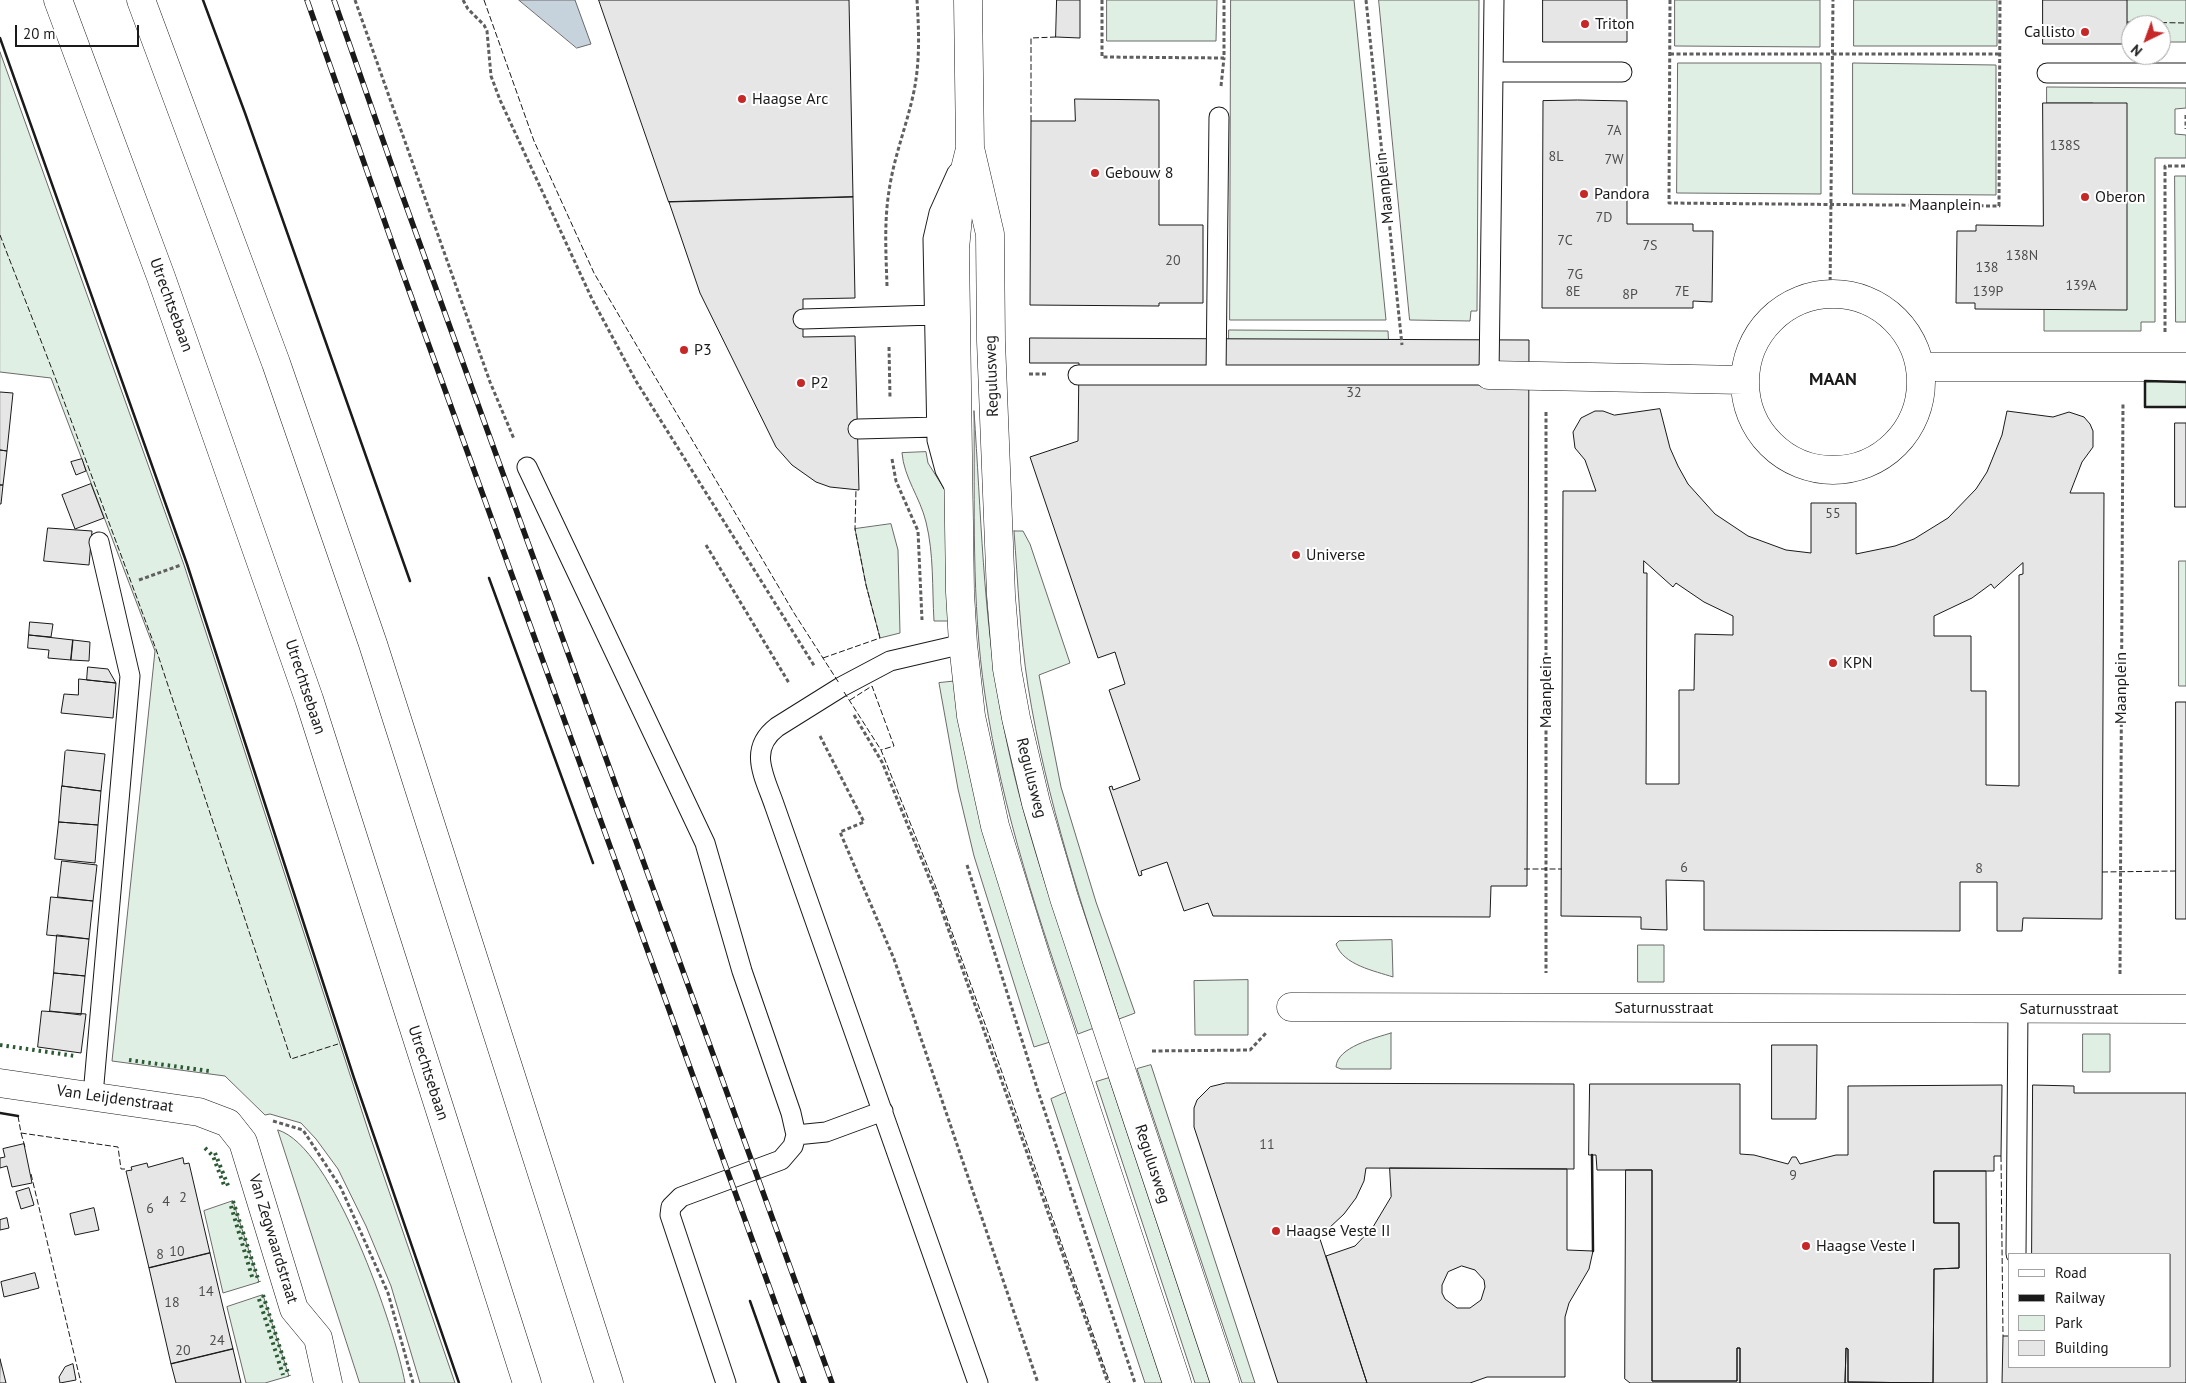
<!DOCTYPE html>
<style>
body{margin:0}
#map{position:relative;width:2186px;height:1383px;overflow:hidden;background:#fff;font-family:"PT Sans",sans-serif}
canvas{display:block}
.legend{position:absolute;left:2008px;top:1253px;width:162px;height:115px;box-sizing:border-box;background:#fff;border:1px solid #a3a3a3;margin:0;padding:6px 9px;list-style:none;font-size:15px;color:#1a1a1a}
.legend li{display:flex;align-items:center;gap:10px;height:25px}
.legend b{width:25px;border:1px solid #a3a3a3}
.north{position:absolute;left:2121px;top:15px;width:50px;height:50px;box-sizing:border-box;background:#fff;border:1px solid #a3a3a3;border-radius:50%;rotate:222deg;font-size:14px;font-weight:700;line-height:20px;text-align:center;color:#1a1a1a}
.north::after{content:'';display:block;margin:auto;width:18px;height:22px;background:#c62828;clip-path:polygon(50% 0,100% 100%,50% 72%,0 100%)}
.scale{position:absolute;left:15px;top:25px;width:124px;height:22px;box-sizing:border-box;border:2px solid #1a1a1a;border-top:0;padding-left:6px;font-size:15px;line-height:18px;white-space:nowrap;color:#1a1a1a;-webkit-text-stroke:4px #fff;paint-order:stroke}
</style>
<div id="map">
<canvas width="2186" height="1383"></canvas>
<ul class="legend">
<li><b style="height:6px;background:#fff"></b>Road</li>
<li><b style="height:6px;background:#1a1a1a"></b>Railway</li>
<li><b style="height:14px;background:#e0efe3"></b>Park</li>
<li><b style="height:14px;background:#e6e6e6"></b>Building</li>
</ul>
<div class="north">N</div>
<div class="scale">20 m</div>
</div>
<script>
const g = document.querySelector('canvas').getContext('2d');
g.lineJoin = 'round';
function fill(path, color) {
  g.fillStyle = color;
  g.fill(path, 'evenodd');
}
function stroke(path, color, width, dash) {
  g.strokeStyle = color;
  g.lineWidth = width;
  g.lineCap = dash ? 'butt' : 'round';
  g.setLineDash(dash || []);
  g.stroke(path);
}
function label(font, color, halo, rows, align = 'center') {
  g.font = font + ' "PT Sans",sans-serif';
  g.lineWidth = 4;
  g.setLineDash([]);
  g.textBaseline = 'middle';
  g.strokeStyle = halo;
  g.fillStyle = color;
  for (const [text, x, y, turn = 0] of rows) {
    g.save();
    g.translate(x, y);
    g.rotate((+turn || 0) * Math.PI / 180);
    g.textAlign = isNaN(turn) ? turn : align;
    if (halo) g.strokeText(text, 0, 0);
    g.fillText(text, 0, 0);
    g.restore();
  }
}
const green = new Path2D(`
 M1107,0H1217L1216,41H1107Z
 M1231,0H1354L1386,320H1230Z
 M1379,0H1479L1477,311H1471L1470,321L1410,320Z
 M1675,0H1820V47L1675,46Z
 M1854,0H1997V46H1854Z
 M2127,0H2186V42H2161V25H2131V41H2127Z
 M0,52L184,565L370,1136L455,1383H420L391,1286L366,1226L338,1169L316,1139L301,1123L270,1114L265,1115L225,1076L112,1061L155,651L51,378L0,372Z
 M1678,63H1821V194L1677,193Z
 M1853,63L1996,65V195L1853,194Z
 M2047,87L2186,88V108L2175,109V134L2186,135V158H2155V322H2141V331H2044V309L2093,103H2047Z
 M2175,176H2186V322H2176Z
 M1229,330L1388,331L1389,350H1229Z
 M2145,381L2186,382V407H2145Z
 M974,411C981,511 983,614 1001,712C1020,820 1059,924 1094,1028L1078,1034C1040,922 1002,812 985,695C971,601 975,505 974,411Z
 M926,452L928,463L945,490L952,621H934C932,588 934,554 926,522C920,497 904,478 902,453Z
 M891,524L898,550L900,633L880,638L866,585L855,529Z
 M1014,531H1023L1030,544L1070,663L1039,675L1061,787L1096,902L1135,1013L1119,1019C1083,910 1046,800 1028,686C1020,635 1018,583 1014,531Z
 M2179,561H2186V686H2179Z
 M958,681L1050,1042L1034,1047L974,856L958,789L939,683Z
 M1392,940L1393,977C1375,971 1343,965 1336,944L1339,941Z
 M1638,945H1664V982H1638Z
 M1248,980V1035H1195L1194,981Z
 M1391,1033V1069H1341L1336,1067C1337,1047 1375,1038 1391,1033Z
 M2083,1034H2110V1072H2083Z
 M1151,1065L1255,1383H1242L1137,1069Z
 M1109,1078L1210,1383H1195L1096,1082Z
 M1067,1092L1162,1383H1145L1051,1099Z
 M278,1130C333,1146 395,1328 405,1383H360Z
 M233,1201L259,1282L223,1293L204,1211Z
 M263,1295L289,1376L265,1383H246L227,1307Z`);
fill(green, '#e0efe3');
stroke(green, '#6a6a6a', 1);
const water = new Path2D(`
 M519,0H575L591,44L577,48Z`);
fill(water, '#c6d2dc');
stroke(water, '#6a6a6a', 1);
const building = new Path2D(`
 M599,0H849L853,197L669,202Z
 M1057,0H1080V38L1056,37Z
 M1543,0H1627V42H1543Z
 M2043,0H2127V44H2043Z
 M1075,99L1159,100V225H1203V303H1159V306L1030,305L1031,121H1075Z
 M1578,100L1627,101V224H1693V231H1713L1712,302L1693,301V308H1542L1543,101Z
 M2043,103H2127V310L1975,309V303H1956L1957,231H1976V225L2043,226Z
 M853,197L855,298L803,299V337L855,336L859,490L830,487L816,482L792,465L776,447L700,293L669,202Z
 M1030,338L1529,340L1527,886H1491L1490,917L1213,916L1208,903L1184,911L1167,862L1141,871L1142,875L1139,876L1109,787L1112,786L1113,790L1140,780L1109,690L1125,684L1115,652L1098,658L1030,457L1078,441L1079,363H1030Z
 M0,392L13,393L7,451L0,450Z
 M1660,409L1670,448L1678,466L1688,484L1715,514L1748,536L1786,550L1811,553V503H1856V554L1895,546L1914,539L1948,518L1976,489L1987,472L2002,435L2007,411L2053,417L2069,412L2084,417L2090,424L2093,431V447L2082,462L2070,493H2104L2102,919L2023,918L2022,931H1997V882H1960V931L1704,930V881L1666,880L1667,930L1641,929V917L1561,916L1563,491H1596L1585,460L1575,448L1573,432L1581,418L1595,411H1603L1614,415ZM1644,561L1673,587L1676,583L1704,602L1733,616V635L1695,634L1694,690H1679V784H1646L1647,573H1644ZM2023,563V574L2019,575V786L1986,785V691H1971V636H1934V616L1972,598L1991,584L1994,588Z
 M2175,423H2186V507H2175Z
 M0,450L7,451L3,485H0Z
 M82,459L86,471L76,475L71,462Z
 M91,484L104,518L75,529L62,495Z
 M0,485H3L1,504H0Z
 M48,528L92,531L89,565L44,561Z
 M30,622L53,624L51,637L29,635Z
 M29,635L73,640L71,660L48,658L49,650L28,648Z
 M73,640L90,642L89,661L71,660Z
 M88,667L108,669L116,683L87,680Z
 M79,679L116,683L113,718L61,713L64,694L78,695Z
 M2176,702H2186V919H2176Z
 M67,750L105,754L101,791L62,786L65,752Z
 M62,786L101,791L98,825L59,822Z
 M59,822L98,825L95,863L55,859Z
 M62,861L97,865L93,901L58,897Z
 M51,897L93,901L89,939L47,935Z
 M57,935L89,939L85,976L54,973Z
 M54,973L85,976L81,1015L50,1011Z
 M42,1011L86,1014L81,1053L38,1047Z
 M1772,1045H1817L1816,1119H1772Z
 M1226,1083L1574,1084V1169L1366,1168L1364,1181L1356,1198L1344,1214L1328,1229L1318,1233L1367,1383H1278L1194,1127V1108L1197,1100L1210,1087Z
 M1590,1084H1740V1154L1754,1155L1788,1164L1792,1157H1796L1800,1164L1836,1155H1848V1086L2002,1085L2001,1156H1994V1171H1934V1223H1959V1268L1934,1269L1933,1383L1848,1382V1349L1846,1348L1845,1383H1740V1348H1737V1381H1652V1170H1597L1596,1155H1589Z
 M2033,1085L2074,1086V1093H2186V1383H2002L2003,1336H2010V1367H2170V1254H2032Z
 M24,1144L32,1183L12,1187L7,1166L0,1168V1158L5,1157L3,1149Z
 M183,1158L184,1164L189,1163L210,1253L149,1268L126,1171L132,1170L131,1167L147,1163L148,1167Z
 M1390,1168L1567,1169V1250L1593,1251L1589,1269L1569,1303L1565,1317V1377H1487L1470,1383H1367L1326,1256L1355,1246L1373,1227L1391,1197ZM1462,1266L1475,1270L1484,1280L1485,1287L1481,1300L1470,1308H1457L1445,1299L1442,1293V1285L1448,1272Z
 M1626,1170H1652V1381H1737V1348H1740V1383H1630L1625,1379Z
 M1934,1171H1986L1987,1383H1845L1846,1348L1848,1349V1382L1933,1383L1934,1269L1959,1268V1223H1934Z
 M29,1188L34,1205L21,1209L16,1192Z
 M94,1208L99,1230L75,1235L70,1214Z
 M7,1218L9,1228L0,1230V1220Z
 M210,1253L233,1349L171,1364L149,1268Z
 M35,1273L39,1288L4,1297L1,1282Z
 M233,1349L241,1383H176L171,1364Z
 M0,1359L6,1383H0Z
 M73,1364L76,1380L60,1383L59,1377L65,1367Z`);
fill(building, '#e6e6e6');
stroke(building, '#1a1a1a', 1);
const lane = new Path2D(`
 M1493,72H1622
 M2047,73H2186
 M803,319L934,315
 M1078,375H1489L1494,0
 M1216,375L1219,117
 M858,429L937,427
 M527,467L705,843L742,971L791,1113L796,1135
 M956,490L945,470L937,440L933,239L939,213L957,173
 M963,644L890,661L841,687L777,727C747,750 765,777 775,807L978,1383
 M93,1095L130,676L99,542
 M2016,1254L2018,1009
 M726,1383L670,1215L671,1207L681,1197L781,1160L793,1146L796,1135L826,1132L883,1111`);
const street = new Path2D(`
 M1745 382a88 88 0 1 1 176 0a88 88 0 1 1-176 0Z
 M1921,367H2186
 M1489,375L1743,380
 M1291,1007L2186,1009
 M0,1083L199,1112L228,1123L243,1142L294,1309L318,1338L328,1383`);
const secondary = new Path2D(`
 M968,0L970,148L990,234L991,341L1001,595L1007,669L1016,718L1036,803L1064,898L1225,1383
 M969,153L961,185L955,249L960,592L963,644L971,716L995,826L1037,961L1177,1383`);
const highway = new Path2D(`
 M58,0L161,277L309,699L527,1383
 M141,0L276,363L373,644L609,1383`);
stroke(lane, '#1a1a1a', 21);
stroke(street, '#1a1a1a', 29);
stroke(secondary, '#1a1a1a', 29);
stroke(highway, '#1a1a1a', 29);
stroke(new Path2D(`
 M355,0L490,382L514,439
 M463,0L468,9L484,25L487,31L491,76L500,100L592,299L636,381L815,667
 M1102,0V57L1224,58V0
 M1366,0L1402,345
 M1670,0L1669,203L1999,206L2000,0
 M1670,54H1999
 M1221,86L1224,58
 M2186,115V129
 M887,286C886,254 884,222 889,191C894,156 907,125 914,91C920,61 919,31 917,0
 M1830,294L1833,0
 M2165,332V166H2186
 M889,347L890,398
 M1029,374H1048
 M1546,412V973
 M892,459L896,481L918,531L922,620
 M706,545L789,683
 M139,580L181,565
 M854,715L882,762L937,897L1108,1383
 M820,736L864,822L840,832L894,959L1038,1383
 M967,865L1037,1088L1135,1383
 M2120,974L2123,402
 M1152,1051L1250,1050L1266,1033
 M273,1121L303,1130L341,1188L388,1293L413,1383`), '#5f5f5f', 3, [4, 2.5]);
stroke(lane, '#fff', 19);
stroke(street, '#fff', 28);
stroke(secondary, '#fff', 28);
stroke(highway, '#fff', 28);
const rail = new Path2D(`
 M307,0L402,271L804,1383
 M334,0L400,189L832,1383`);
stroke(rail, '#1a1a1a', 5.5);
stroke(rail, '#fff', 4, [11]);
stroke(new Path2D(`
 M0,1045L75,1056
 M129,1060L209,1071
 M205,1148L213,1156L224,1185
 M215,1153L229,1188
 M233,1201L259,1282
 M231,1206L253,1280
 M263,1295L289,1376
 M259,1299L283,1375`), '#2b5a34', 4, [2.5, 4]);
stroke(new Path2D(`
 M484,0L534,141L594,273L794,613L839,683
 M2127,22L2186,23
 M1031,121V38L1056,37
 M0,235L55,377L157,652L291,1059L338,1044
 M823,658L880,638L866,585L855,529L856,489
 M844,692L881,750L935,885L989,1035L1110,1383
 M850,700L872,686L894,746L881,750
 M1524,869H1562
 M2102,872L2176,871
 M18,1116L21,1133L118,1147L121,1169H125
 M21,1133L25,1147
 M2001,1156L2003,1336
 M31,1174L81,1383`), '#1a1a1a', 1, [6, 2.5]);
stroke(new Path2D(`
 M203,0L245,113L410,581
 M0,38L187,564L354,1078L459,1383
 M2186,382L2145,381V407H2186
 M489,578L593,863
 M0,1113L18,1116
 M1592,1155L1593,1251
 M750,1301L779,1383`), '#1a1a1a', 2.5);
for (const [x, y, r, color] of [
 [1585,24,5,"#c62828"],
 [2085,32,5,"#c62828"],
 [742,99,5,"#c62828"],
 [1095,173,5,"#c62828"],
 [1584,194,5,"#c62828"],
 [2085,197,5,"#c62828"],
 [684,350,5,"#c62828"],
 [801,383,5,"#c62828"],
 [1296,555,5,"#c62828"],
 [1833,663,5,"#c62828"],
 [1276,1231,5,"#c62828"],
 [1806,1246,5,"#c62828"]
]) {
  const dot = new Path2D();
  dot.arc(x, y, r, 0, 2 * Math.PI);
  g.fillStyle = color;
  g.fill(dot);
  stroke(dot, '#fff', 2);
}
label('14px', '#4d4d4d', null, [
 ["7A",1614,131],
 ["138S",2065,146],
 ["8L",1556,157],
 ["7W",1614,160],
 ["7D",1604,218],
 ["7C",1565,241],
 ["7S",1650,246],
 ["138N",2022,256],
 ["20",1173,261],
 ["138",1987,268],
 ["7G",1575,275],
 ["139A",2081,286],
 ["8E",1573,292],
 ["7E",1682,292],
 ["139P",1988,292],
 ["8P",1630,295],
 ["32",1354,393],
 ["55",1833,514],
 ["6",1684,868],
 ["8",1979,869],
 ["11",1267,1145],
 ["9",1793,1176],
 ["2",183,1198],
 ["4",166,1202],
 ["6",150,1209],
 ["10",177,1252],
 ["8",160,1255],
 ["14",206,1292],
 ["18",172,1303],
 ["24",217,1341],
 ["20",183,1351]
]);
label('16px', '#1a1a1a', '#fff', [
 ["Triton",1595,24],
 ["Callisto",2075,32,"right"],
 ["Haagse Arc",752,99],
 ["Gebouw 8",1105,173],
 ["Pandora",1594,194],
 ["Oberon",2095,197],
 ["P3",694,350],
 ["P2",811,383],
 ["Universe",1306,555],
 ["KPN",1843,663],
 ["Haagse Veste II",1286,1231],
 ["Haagse Veste I",1816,1246]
], 'left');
label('16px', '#1a1a1a', '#fff', [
 ["Maanplein",1385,188,-96],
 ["Maanplein",1945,205],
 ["Utrechtsebaan",171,305,70],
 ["Regulusweg",992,376,-92],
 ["Utrechtsebaan",305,687,72],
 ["Maanplein",2121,688,-90],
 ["Maanplein",1546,692,-90],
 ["Regulusweg",1031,778,76],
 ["Saturnusstraat",1664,1008],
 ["Saturnusstraat",2069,1009],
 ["Utrechtsebaan",428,1073,72],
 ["Van Leijdenstraat",115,1099,8],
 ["Regulusweg",1152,1164,72],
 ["Van Zegwaardstraat",273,1239,73]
]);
label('bold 18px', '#1a1a1a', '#fff', [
 ["MAAN",1833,380]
]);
</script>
